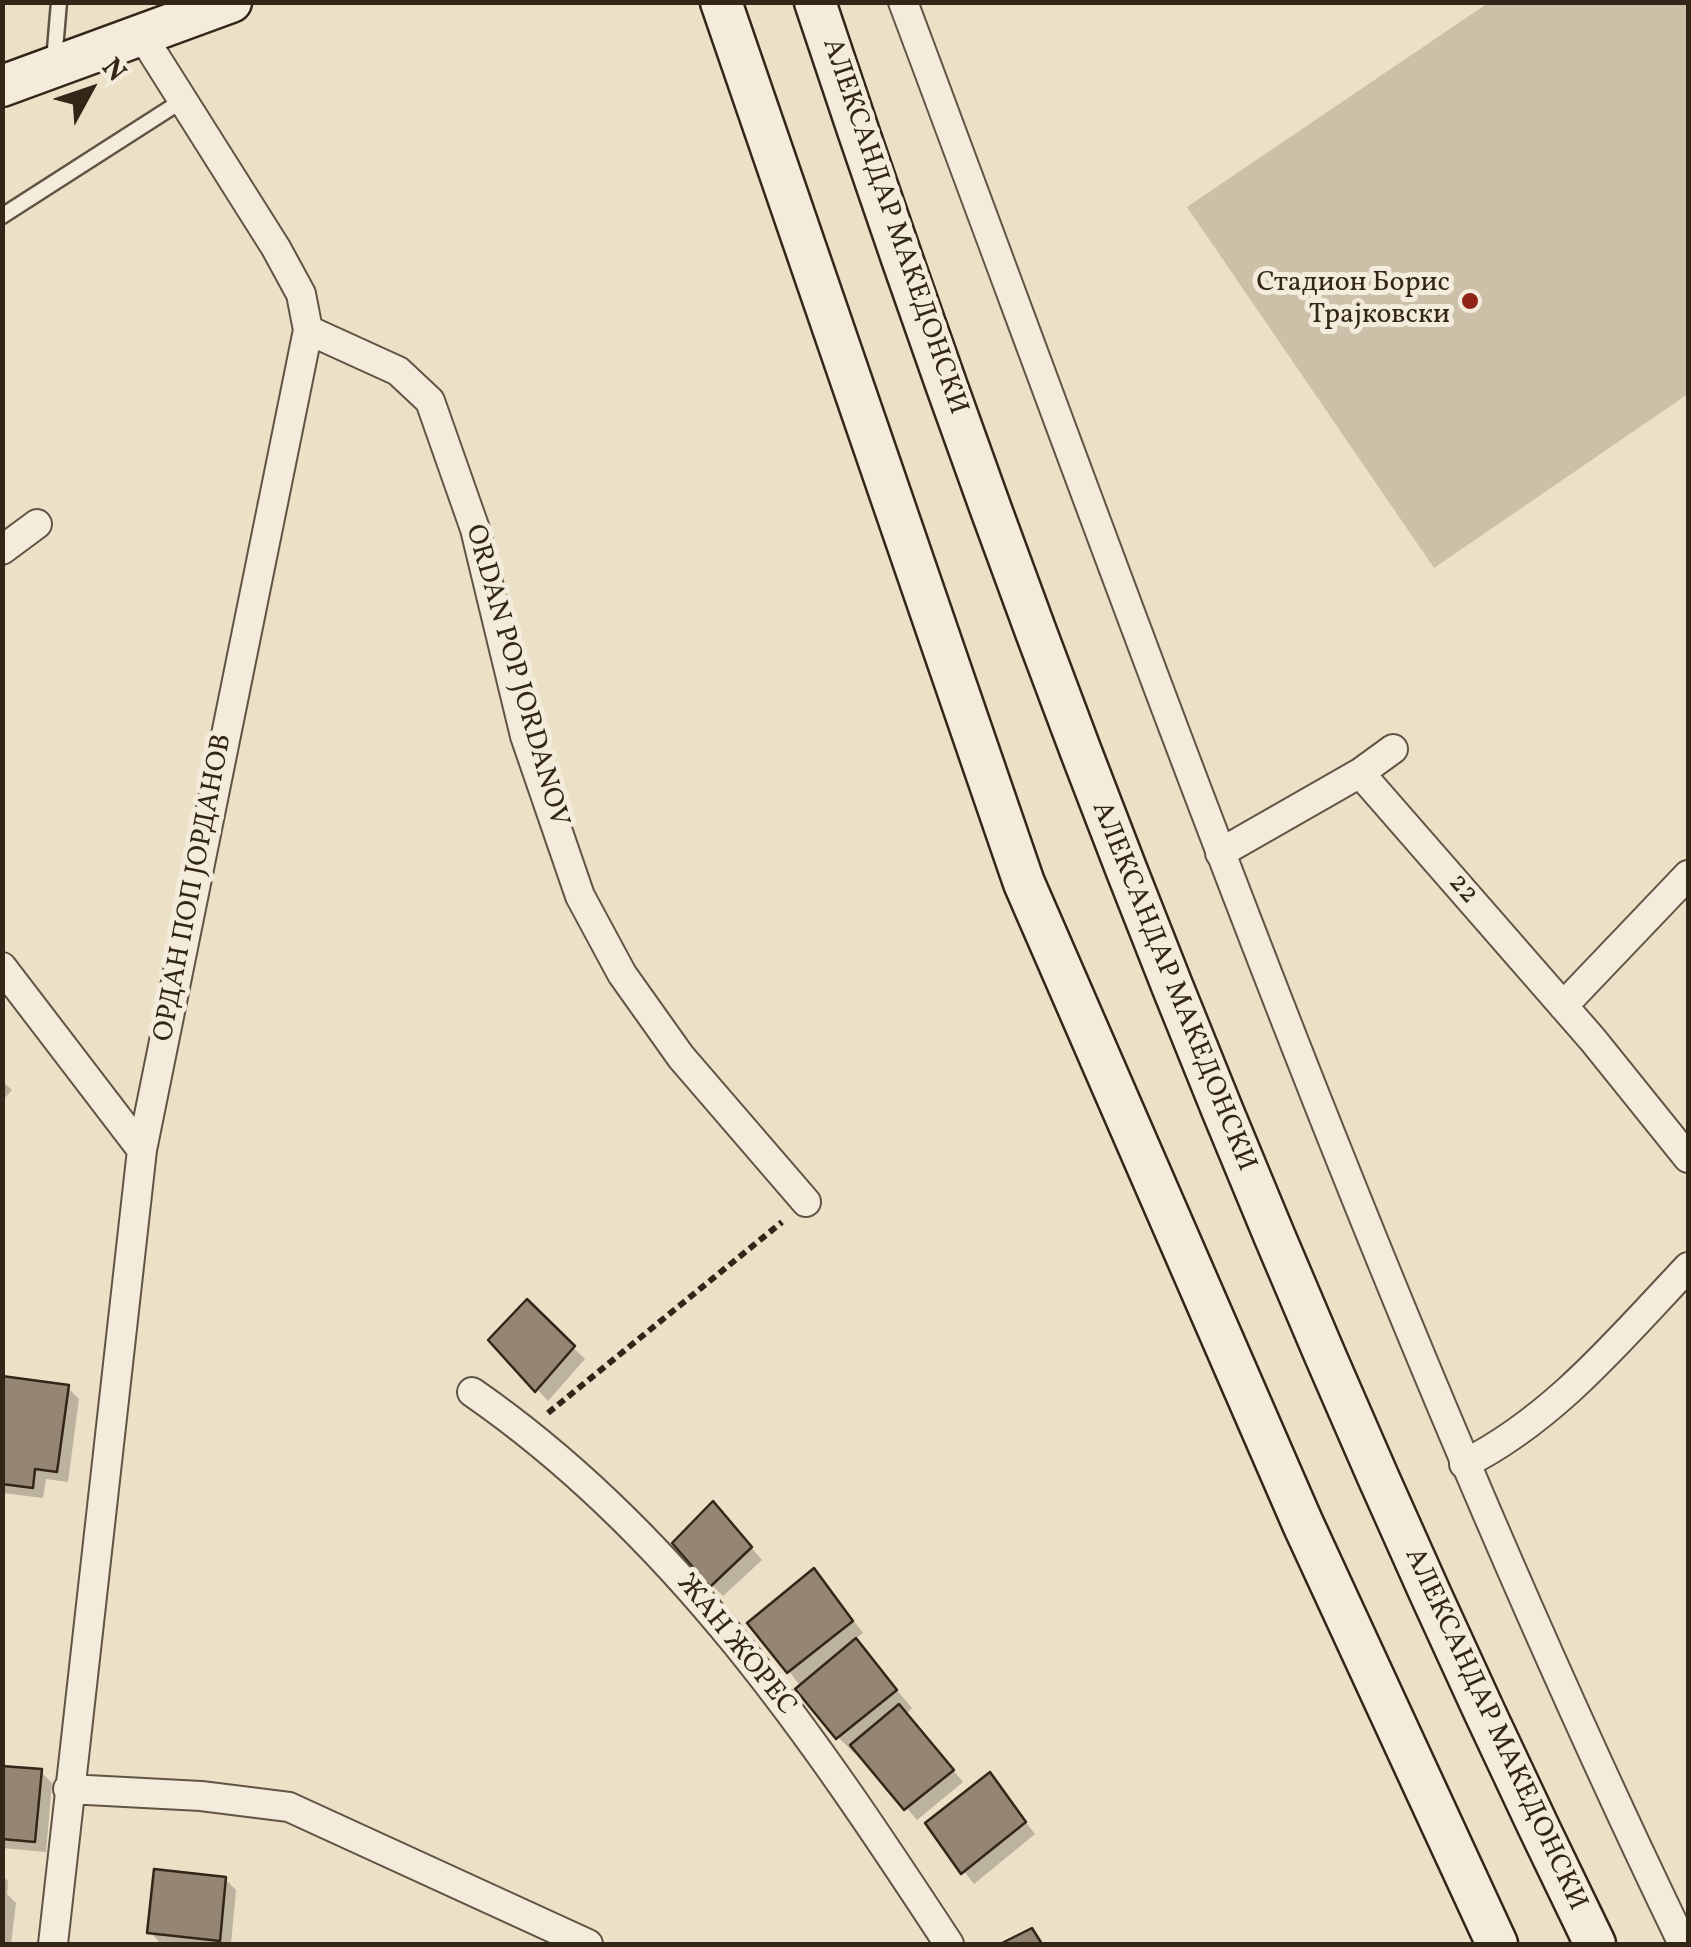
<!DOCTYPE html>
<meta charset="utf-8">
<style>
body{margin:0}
#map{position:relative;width:1691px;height:1947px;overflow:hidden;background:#ece0c7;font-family:Vollkorn,serif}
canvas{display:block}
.frame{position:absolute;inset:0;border:5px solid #342519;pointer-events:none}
.north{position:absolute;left:40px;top:40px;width:100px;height:100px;-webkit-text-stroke:8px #f3ebdb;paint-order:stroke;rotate:50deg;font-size:28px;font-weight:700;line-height:40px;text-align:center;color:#342519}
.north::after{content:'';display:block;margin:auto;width:35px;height:45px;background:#342519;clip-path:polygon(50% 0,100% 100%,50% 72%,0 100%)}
</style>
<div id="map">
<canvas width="1691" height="1947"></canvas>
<div class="frame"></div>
<div class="north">N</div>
</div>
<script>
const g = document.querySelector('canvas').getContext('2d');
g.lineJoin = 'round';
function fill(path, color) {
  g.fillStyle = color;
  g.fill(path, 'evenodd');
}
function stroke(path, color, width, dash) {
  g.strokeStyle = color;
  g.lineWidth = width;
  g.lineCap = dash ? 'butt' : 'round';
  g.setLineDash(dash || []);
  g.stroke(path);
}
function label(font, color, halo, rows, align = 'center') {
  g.font = font + ' Vollkorn,serif';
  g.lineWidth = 10;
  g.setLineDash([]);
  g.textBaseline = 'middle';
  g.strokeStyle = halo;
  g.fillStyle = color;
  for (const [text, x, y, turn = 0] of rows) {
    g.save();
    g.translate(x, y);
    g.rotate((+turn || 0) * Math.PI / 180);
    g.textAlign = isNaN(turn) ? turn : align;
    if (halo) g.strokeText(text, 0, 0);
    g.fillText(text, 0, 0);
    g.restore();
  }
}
fill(new Path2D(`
 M1488,3H1688V394L1434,568L1187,207Z`), '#cdc0a9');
fill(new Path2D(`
 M2,1081L12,1090L2,1101Z
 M527,1303L585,1359L548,1401L491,1340Z
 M2,1379L68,1388L79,1399L68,1482L46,1479L43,1498L2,1493Z
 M724,1516L762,1560L723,1596L712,1585Z
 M825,1583L863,1633L854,1640L912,1708L906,1714L963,1782L917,1820L859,1752L855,1754L838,1737L789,1671Z
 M2,1768L41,1772L52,1783L46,1852L2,1848Z
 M989,1775L1035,1834L974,1884L928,1824Z
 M2,1875L8,1881L7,1894L16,1903L11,1944H2Z
 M225,1879L236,1890L231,1944H161L150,1932Z`), '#0003');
const building = new Path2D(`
 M527,1299L575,1346L535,1392L488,1340Z
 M2,1376L69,1385L57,1472L35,1469L33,1488L2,1484Z
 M713,1501L752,1547L710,1587L672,1543Z
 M814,1568L853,1621L787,1673L747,1623Z
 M856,1638L897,1690L836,1739L795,1689Z
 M899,1704L954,1770L904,1810L850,1745Z
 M2,1766L42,1769L35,1842L2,1839Z
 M990,1772L1026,1822L961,1874L925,1823Z
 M154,1869L226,1877L220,1941L147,1933Z
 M1032,1928L1042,1944H1000Z`);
fill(building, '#948673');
stroke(building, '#342519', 2.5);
const lane = new Path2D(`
 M54,61L59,2
 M2,216L183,100`);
const street = new Path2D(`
 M903,2C1148,656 1379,1315 1683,1944
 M308,330L398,371L430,401L475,529L525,736L580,896L622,974L681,1057L806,1202
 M2,550L37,524
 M1393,749L1360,773L1593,1040L1688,1158
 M1220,853L1360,773
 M2,967L142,1150
 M1563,1006L1688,875
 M472,1392C677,1534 814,1738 949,1944
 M1464,1464C1554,1419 1620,1339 1688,1267
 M68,1789L201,1796L289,1807L588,1944
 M53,1944L142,1150L308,330L301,294L276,248L141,34`);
const secondary = new Path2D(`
 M721,2L1024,883L1303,1524L1497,1944
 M815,2C1035,666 1288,1316 1595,1944
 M2,86L231,2`);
stroke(lane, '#625444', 19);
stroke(street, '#625444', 32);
stroke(secondary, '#342519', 45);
stroke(new Path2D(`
 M548,1413L782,1222`), '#342519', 6, [8, 5]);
stroke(lane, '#f3ebdb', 14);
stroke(street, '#f3ebdb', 28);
stroke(secondary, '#f3ebdb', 40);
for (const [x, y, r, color] of [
 [1470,301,10,"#8f2418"]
]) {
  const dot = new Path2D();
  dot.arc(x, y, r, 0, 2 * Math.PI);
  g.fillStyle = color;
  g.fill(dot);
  stroke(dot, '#f3ebdb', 4);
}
label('28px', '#342519', '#f3ebdb', [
 ["АЛЕКСАНДАР МАКЕДОНСКИ",893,227,71],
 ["ORDAN POP JORDANOV",515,676,74],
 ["ОРДАН ПОП ЈОРДАНОВ",195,888,-79],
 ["22",1462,890,49],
 ["АЛЕКСАНДАР МАКЕДОНСКИ",1172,987,68],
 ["ЖАН ЖОРЕС",735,1646,51],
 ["АЛЕКСАНДАР МАКЕДОНСКИ",1494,1730,65]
]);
label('28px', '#342519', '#f3ebdb', [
 ["Стадион Борис",1450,285],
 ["Трајковски",1450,317]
], 'right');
</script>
